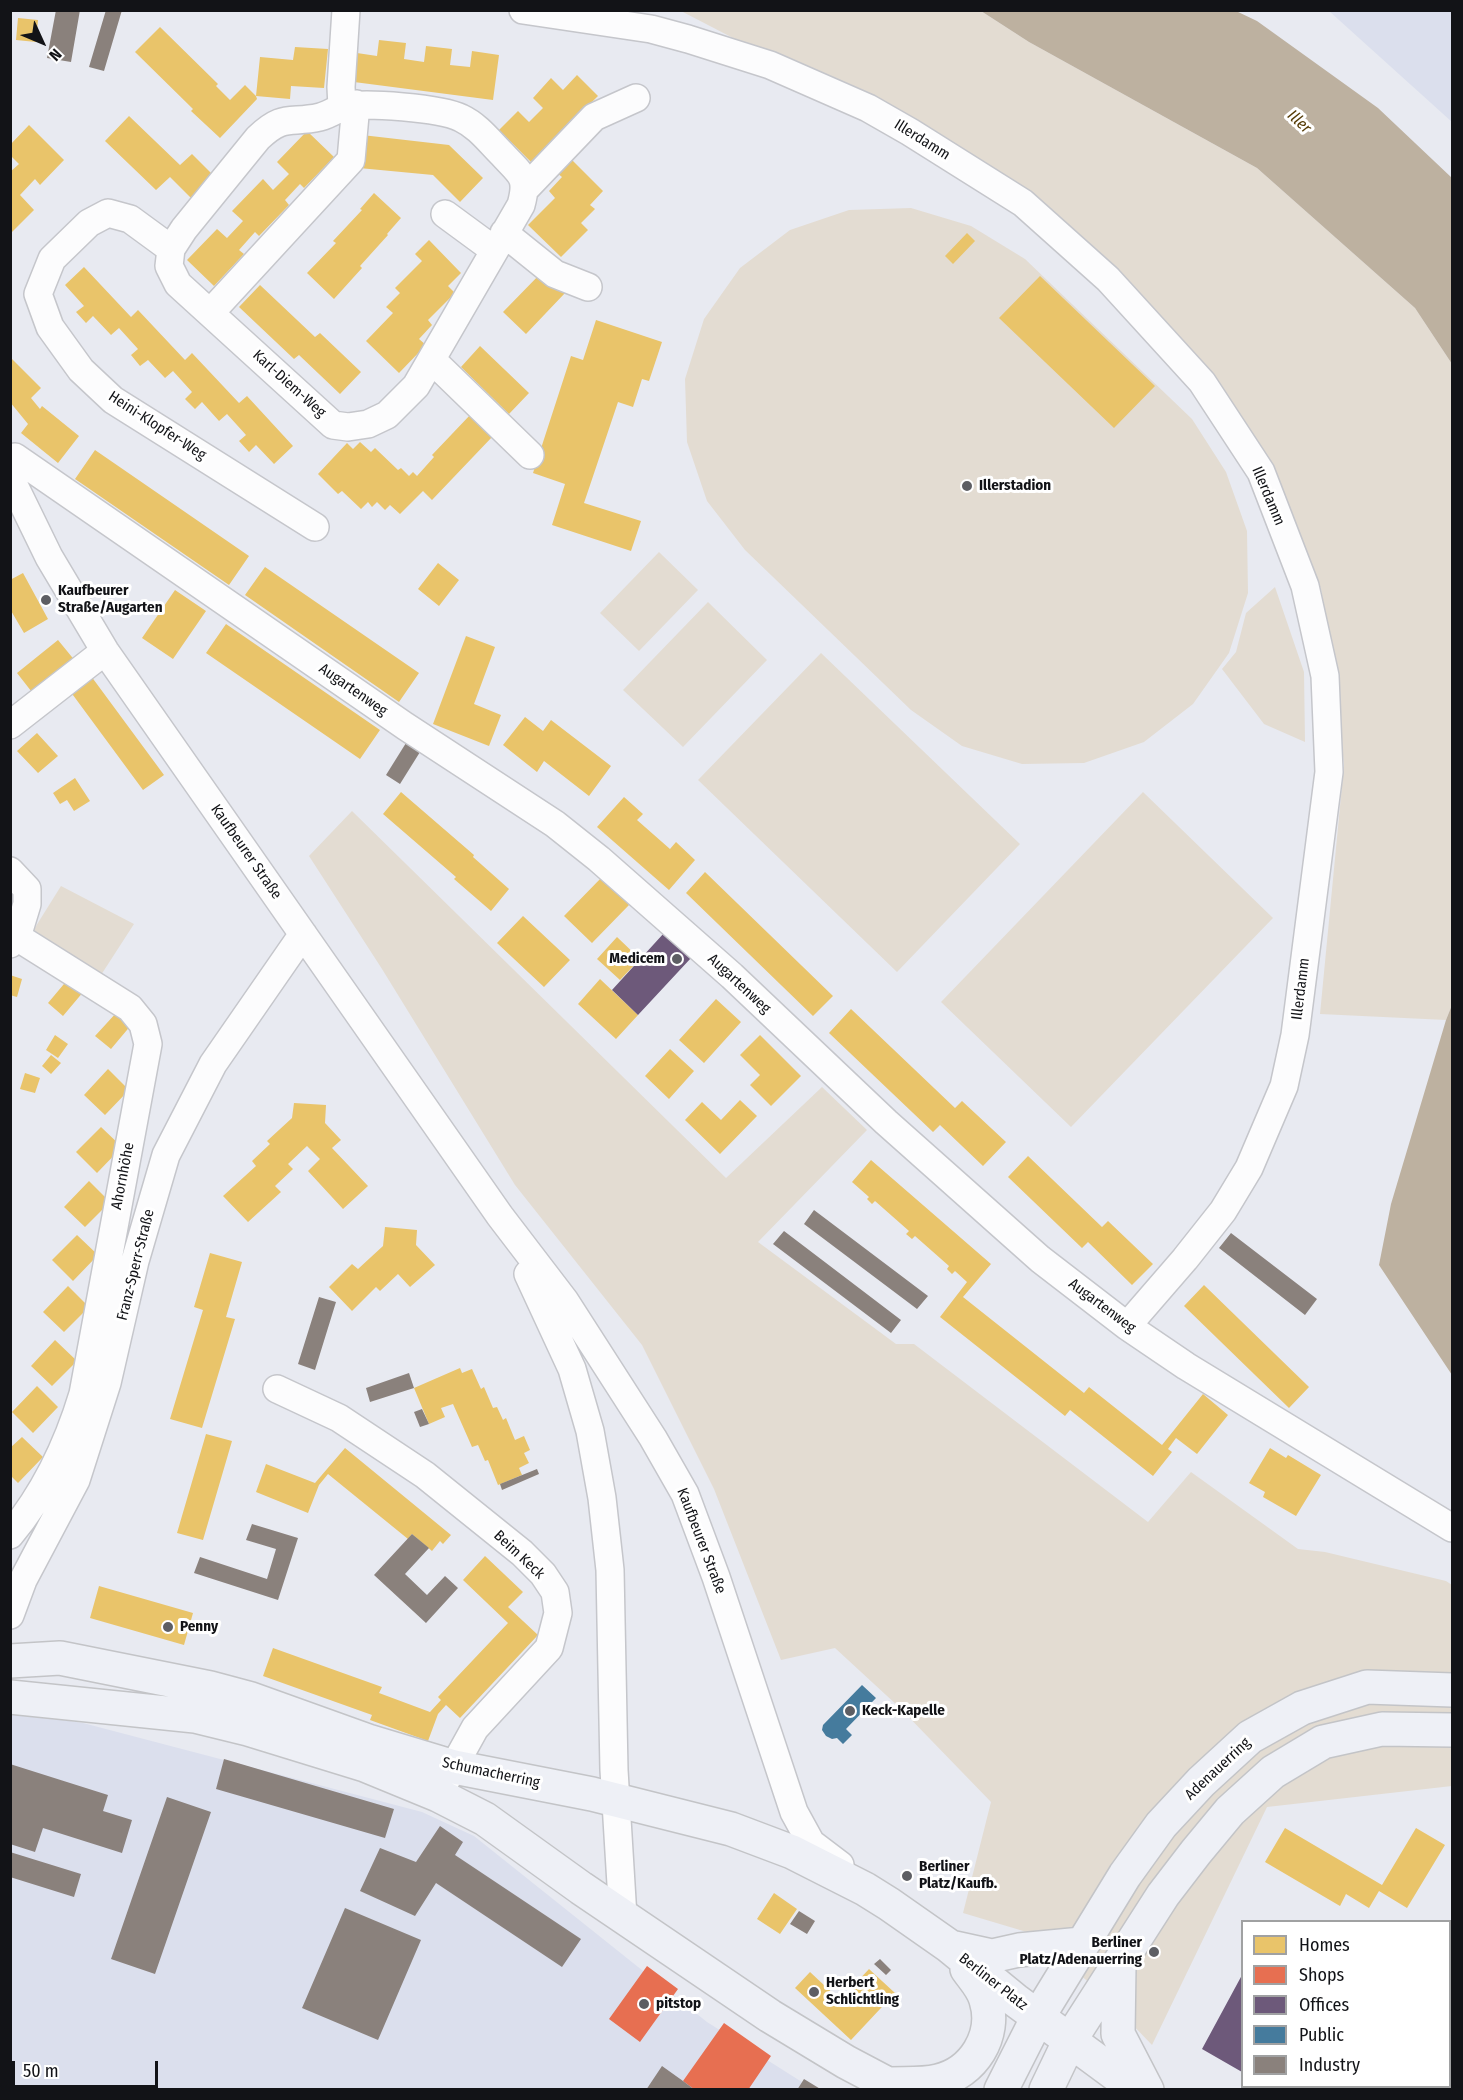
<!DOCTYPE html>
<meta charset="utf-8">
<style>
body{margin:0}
#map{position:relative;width:1463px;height:2100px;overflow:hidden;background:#e8eaf1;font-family:"Fira Sans Condensed",sans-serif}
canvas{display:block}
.frame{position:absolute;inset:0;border:12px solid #121317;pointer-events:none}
.legend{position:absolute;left:1241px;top:1920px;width:210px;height:168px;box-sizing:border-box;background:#fff;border:2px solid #a0a1a2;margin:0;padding:8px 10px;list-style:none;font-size:18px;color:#121317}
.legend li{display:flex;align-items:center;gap:12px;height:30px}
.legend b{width:30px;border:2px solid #a0a1a2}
.north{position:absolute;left:12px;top:12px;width:60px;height:60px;-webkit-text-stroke:4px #fff;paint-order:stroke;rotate:134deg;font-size:16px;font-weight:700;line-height:24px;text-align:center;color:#121317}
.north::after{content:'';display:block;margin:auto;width:21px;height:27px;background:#121317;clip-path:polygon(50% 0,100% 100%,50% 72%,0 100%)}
.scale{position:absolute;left:12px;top:2061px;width:146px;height:27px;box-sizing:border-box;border:3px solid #121317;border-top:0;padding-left:8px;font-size:18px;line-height:21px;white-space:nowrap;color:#121317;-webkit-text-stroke:4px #fff;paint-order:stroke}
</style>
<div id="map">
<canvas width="1463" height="2100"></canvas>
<div class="frame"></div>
<ul class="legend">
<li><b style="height:16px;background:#e9c46a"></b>Homes</li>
<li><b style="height:16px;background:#e76f51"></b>Shops</li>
<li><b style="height:16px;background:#6d597a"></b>Offices</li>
<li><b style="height:16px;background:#457b9d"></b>Public</li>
<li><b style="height:16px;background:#8a817c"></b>Industry</li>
</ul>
<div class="north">N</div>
<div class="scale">50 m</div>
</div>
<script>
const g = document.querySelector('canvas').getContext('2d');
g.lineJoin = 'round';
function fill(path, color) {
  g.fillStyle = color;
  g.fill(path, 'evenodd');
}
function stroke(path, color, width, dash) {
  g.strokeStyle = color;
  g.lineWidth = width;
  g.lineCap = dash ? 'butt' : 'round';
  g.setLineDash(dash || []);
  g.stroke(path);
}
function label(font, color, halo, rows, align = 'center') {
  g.font = font + ' "Fira Sans Condensed",sans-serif';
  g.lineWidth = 6;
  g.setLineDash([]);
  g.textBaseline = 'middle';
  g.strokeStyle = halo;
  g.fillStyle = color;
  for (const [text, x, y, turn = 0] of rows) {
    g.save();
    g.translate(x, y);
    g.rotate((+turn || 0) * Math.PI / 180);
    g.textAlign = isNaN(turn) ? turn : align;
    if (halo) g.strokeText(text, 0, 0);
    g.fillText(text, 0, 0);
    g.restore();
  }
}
fill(new Path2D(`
 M1329,11H1452V122Z
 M11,1712L83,1723L422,1812L474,1836L707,2022L813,2089L11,2090Z`), '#dbdfed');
fill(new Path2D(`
 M681,11H981L1029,42L1257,168L1415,308L1452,364V1005L1446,1020L1320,1014L1344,765L1332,653L1321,589L1267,462L1101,257L868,108Z
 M911,208L971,226L1025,259L1192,419L1226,472L1247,531L1248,593L1229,653L1193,704L1144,742L1084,763L1022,764L962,746L911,710L745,550L707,501L687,442L685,379L704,319L740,268L790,230L849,210Z
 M659,552L698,590L639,651L600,613Z
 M1275,587L1304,672L1305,742L1264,724L1222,669L1236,652L1246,613Z
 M708,602L767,660L683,747L623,690Z
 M821,653L1020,844L897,972L698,780Z
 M1143,792L1273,918L1071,1127L941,1002Z
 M352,811L726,1178L822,1087L867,1130L758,1242L896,1344H914L1148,1522L1191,1472L1298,1549L1325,1552L1446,1581L1452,1585V1786L1267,1807L1152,2045L1104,1995L1030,1933L963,1913L991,1802L899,1707L835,1648L781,1660L714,1489L642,1345L515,1185L382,969L309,856Z
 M61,886L134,924L101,975L31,934Z`), '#e3dcd2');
fill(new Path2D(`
 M981,11H1236L1257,21L1378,108L1452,178V364L1415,308L1257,168L1029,42Z
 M1452,1005V1375L1379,1265L1391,1204L1446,1020Z`), '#bdb1a0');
fill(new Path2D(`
 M18,18L38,20L36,42L16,40Z
 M160,27L218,84L216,86L230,100L245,85L256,96L260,57L293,60L295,47L328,49L324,88L291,86L290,99L256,96L257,99L220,138L191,111L193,109L135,52Z
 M379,40L406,43L404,59L424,62L426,46L452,49L450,65L470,67L472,51L499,55L493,100L354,82L357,53L377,56Z
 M577,75L598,96L531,162L499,130L518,111L529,122L543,108L533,98L551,78L563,90Z
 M129,116L180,165L192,154L214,176L192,199L170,177L156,190L105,141Z
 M29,125L64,160L40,185L35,179L20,195L34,210L10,234V172L19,164L10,155V145Z
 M307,131L334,157L304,188L300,184L285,200L289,205L259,236L255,232L239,250L244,254L214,286L187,260L217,229L227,238L243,221L232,211L263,179L273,190L289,174L277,162Z
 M362,135L449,145L483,178L460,202L433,175L359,168Z
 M571,159L603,191L590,205L595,209L581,223L588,230L561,257L528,225L555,198L549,191L562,177L557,173Z
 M374,193L401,218L387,234L388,235L360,266L362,268L334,299L307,273L336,243L333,241L362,210L360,209Z
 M967,233L975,241L953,264L945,256Z
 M429,240L461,273L448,286L455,293L428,320L432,325L419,339L426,345L399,373L366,341L393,313L386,307L400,293L395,288L422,261L415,254Z
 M84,267L131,317L138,310L185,360L192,353L239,403L247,396L293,446L274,464L256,445L249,452L239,441L246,435L227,414L219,421L202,402L195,409L185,399L192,392L173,371L165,378L148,360L140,366L131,355L138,349L119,328L111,335L93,316L86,323L76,312L84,306L65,285Z
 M542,272L565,293L526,334L503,312Z
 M1040,276L1155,386L1114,428L999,318Z
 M260,285L315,337L320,333L361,372L340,394L299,355L294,359L239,307Z
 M596,320L662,342L649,381L642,379L633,407L618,402L584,503L641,521L631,551L552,525L565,484L533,473L571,356L583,360Z
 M480,346L529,393L509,414L461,367Z
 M10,357L41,388L31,398L40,409L42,406L79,436L58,463L21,433L28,424L10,402Z
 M471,414L493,436L432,500L423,491L400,514L390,505L385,510L377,502L372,507L368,502L361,509L342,491L338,494L318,474L347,443L353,449L360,442L371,452L375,448L398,470L401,468L409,476L413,472L417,476L434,457L432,455Z
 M95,450L249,556L229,585L75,479Z
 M438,563L459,580L439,606L418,589Z
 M265,567L419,673L399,702L245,595Z
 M23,573L48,619L24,633L10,609V580Z
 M175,590L206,611L173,659L142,638Z
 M226,624L380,730L360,759L206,653Z
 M466,636L495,647L474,704L501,715L489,746L433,724Z
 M58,640L76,662L35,696L17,673Z
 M91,676L164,775L143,790L70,691Z
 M525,717L543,731L551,720L611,766L589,796L544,761L537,772L503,745Z
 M37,733L58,756L38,773L17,751Z
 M75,778L90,801L74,811L67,800L60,804L53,793Z
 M401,792L474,855L473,857L509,889L491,911L454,879L456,877L383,814Z
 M624,797L643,814L637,820L670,849L676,842L695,860L669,890L597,827Z
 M705,872L833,996L813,1016L686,893Z
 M602,877L629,905L592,943L564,916Z
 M523,916L570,960L544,987L497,943Z
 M617,937L640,959L620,980L597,959Z
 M10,975L22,979L17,997L10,995Z
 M69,978L84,991L63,1016L48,1003Z
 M600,979L638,1015L616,1039L578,1004Z
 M716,999L741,1022L704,1063L679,1040Z
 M851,1009L955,1108L962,1101L1006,1142L983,1166L940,1125L933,1132L829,1033Z
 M117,1012L132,1024L111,1049L95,1036Z
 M55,1035L68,1044L58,1058L46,1050Z
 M760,1035L801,1076L771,1106L750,1085L760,1075L740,1055Z
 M670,1049L694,1071L669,1099L645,1076Z
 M51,1055L61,1063L51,1074L42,1066Z
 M108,1069L129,1090L105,1115L84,1095Z
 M25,1073L40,1078L35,1093L20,1089Z
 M740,1100L757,1116L720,1154L685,1120L702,1102L721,1120Z
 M294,1103L326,1105L325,1123L341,1140L332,1148L368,1186L343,1209L308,1171L320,1159L307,1146L288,1164L293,1169L275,1186L281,1192L248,1222L223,1196L256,1166L252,1161L270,1144L267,1141L292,1118Z
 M101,1127L122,1147L97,1173L76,1152Z
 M1028,1156L1102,1227L1108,1221L1153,1264L1132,1285L1088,1242L1082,1248L1008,1177Z
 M871,1160L991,1264L963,1297L1084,1393L1089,1387L1162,1445L1203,1394L1228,1415L1197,1454L1176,1438L1168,1449L1172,1452L1153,1476L1070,1410L1065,1416L940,1317L967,1282L955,1271L952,1274L947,1269L949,1266L915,1236L912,1239L906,1234L909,1231L875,1201L872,1204L867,1199L869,1197L852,1182Z
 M89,1181L110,1202L85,1227L64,1207Z
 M385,1227L417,1230L416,1245L435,1265L410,1287L398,1274L380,1291L376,1287L352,1311L329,1287L352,1264L358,1269L383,1246Z
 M77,1235L98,1255L73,1281L52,1260Z
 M210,1253L242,1262L226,1317L235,1319L202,1428L170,1419L203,1310L194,1307Z
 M1204,1285L1309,1387L1289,1408L1184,1306Z
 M68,1286L89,1307L64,1332L43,1312Z
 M55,1340L77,1361L52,1386L31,1366Z
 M460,1368L462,1373L472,1369L481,1389L484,1387L493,1408L497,1407L503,1420L506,1418L515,1440L524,1436L530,1450L524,1453L529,1463L519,1468L522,1475L498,1485L488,1460L485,1461L478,1445L472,1447L453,1404L441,1408L445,1417L429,1424L414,1388Z
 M37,1386L58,1407L33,1433L12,1412Z
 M206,1434L232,1441L203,1540L177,1533Z
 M22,1437L43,1457L18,1483L10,1475V1448Z
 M345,1448L451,1535L443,1544L440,1541L432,1551L412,1534L408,1539L328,1474L319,1485L308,1513L256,1492L266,1464L315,1483Z
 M1270,1448L1286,1458L1288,1455L1321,1475L1296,1516L1263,1497L1265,1492L1249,1483Z
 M485,1556L523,1592L508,1607L538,1635L460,1718L446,1705L438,1714L428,1741L370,1720L372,1715L263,1676L273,1648L382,1687L379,1693L430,1712L441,1700L438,1697L508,1623L463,1580Z
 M99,1586L193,1613L184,1645L90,1618Z
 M1285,1828L1382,1885L1416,1828L1445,1845L1407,1908L1379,1891L1369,1908L1346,1894L1340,1906L1265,1862Z
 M774,1893L797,1909L780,1934L757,1919Z
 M869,1969L895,1993L851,2040L795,1988L810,1972L840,2000Z`), '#e9c46a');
fill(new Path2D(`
 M647,1966L678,1989L640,2042L609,2019Z
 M724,2023L771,2056L748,2090H695L683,2081Z`), '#e76f51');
fill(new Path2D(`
 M664,933L691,958L638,1015L612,990Z
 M1242,1975V2072L1202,2049Z
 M1270,2086H1346L1345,2090H1275Z`), '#6d597a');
fill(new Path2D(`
 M862,1685L876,1698L846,1729L852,1735L843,1744L837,1738L832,1739L826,1736L822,1730L823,1725Z`), '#457b9d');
fill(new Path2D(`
 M56,10H80L71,62L47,58Z
 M106,10H122L104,71L89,67Z
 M406,743L420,752L400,784L386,775Z
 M814,1210L928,1296L917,1309L804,1224Z
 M784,1231L901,1320L891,1333L773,1244Z
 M1231,1233L1317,1299L1305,1315L1219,1248Z
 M319,1297L336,1302L315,1370L298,1364Z
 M409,1373L414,1388L370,1402L366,1388Z
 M422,1409L429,1424L420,1427L414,1412Z
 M537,1469L539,1474L502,1490L500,1484Z
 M252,1524L298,1538L278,1600L194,1573L200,1557L267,1579L276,1549L246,1540Z
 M412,1534L429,1548L405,1574L427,1595L445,1576L458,1588L426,1623L374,1575Z
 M224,1759L394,1809L385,1838L216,1789Z
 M10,1764L108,1795L103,1811L132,1820L122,1853L43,1828L35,1852L10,1844Z
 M167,1797L211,1812L155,1974L111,1959Z
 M440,1826L463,1842L455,1855L581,1939L562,1967L436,1883L415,1916L360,1891L380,1848L416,1862Z
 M10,1852L81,1874L74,1897L10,1877Z
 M345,1908L421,1940L378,2040L302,2008Z
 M799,1911L815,1921L807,1934L790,1924Z
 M880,1959L891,1970L886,1975L874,1964Z
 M662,2066L683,2081L695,2090H646Z
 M804,2079L822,2090H797Z`), '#8a817c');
const minor = new Path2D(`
 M523,10L651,29L688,39L770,65L868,108L910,132L1023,203L1108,279L1202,382L1261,472L1305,586L1325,676L1329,772L1295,1035L1284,1086L1249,1168L1223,1211L1185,1259L1127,1326
 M342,107C336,110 328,115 320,117C290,124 284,113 258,138L184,229L171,249L169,266L178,284L333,425L348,427L368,424L387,415L416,386L521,205C529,176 521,175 502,154C489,141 478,126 461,118C441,108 365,102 342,107L341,87L346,10
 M526,188L594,117L636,98
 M445,214L494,250
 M504,233L555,274L588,287
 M171,249L130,219L108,213L89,223L52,259L38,294L50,327L81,370L113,400L315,527
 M210,313L351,160L356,104
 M432,360L530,455
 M10,458L15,457L405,726L555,824L599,859L732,976L886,1122L1040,1259L1127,1326L1186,1366L1452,1528
 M10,477L49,557L105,651L500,1216L565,1301L653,1438L685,1494L716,1577L794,1812L811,1843L840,1865
 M10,725L105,651
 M10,871L27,889V904L17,937L10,944
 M528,1274L572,1369L590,1431L602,1498L610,1570L614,1770L623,1917
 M277,1389L339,1418L425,1475L522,1553L543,1574L555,1592L558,1613L549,1648L475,1728L444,1784
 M10,1535C44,1494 68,1444 83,1394L148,1044L143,1024L130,1008L17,937
 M10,1615L23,1580L76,1480L107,1383L135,1261L166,1155L213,1064L303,934`);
const major = new Path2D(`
 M10,1661L60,1658L210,1688L251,1699L368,1741L454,1767L592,1794L731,1829L792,1852L865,1889L889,1904L949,1946L1015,2000L1137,2090
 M10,1697L195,1716L248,1729L365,1765L438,1795L485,1819L581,1888L770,2016L846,2062L899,2090
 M951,1947L992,1956L1019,1950L1082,1944
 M1119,1966L1118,2034L1147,2090
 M887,2084C903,2083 922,2085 938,2081C973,2073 997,2036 986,2000C983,1988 974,1979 967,1969
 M1001,2090L1038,2017L1125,1875L1161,1825L1201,1782L1250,1737L1302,1708L1367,1687L1452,1690
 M1046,2090L1070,2040L1163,1895L1196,1852L1230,1811L1273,1772L1323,1742L1382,1729L1452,1730`);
stroke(minor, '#c5c6cb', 30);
stroke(major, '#c3c4c7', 36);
stroke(minor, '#fcfcfd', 27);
stroke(major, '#eef0f6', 33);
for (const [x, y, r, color] of [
 [967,486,6,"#5d5e63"],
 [46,600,6,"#5d5e63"],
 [677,959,6,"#5d5e63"],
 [168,1627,6,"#5d5e63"],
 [850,1711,6,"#5d5e63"],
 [907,1876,6,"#5d5e63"],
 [1154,1952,6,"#5d5e63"],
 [814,1992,6,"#5d5e63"],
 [644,2004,6,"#5d5e63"]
]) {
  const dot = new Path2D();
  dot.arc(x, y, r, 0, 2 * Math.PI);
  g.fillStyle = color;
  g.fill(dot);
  stroke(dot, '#fff', 2);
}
label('15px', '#121317', '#fff', [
 ["Illerdamm",922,140,32],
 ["Karl-Diem-Weg",289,384,42],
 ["Heini-Klopfer-Weg",157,426,33],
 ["Illerdamm",1268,496,67],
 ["Augartenweg",353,690,35],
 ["Kaufbeurer Straße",246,852,55],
 ["Augartenweg",739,984,43],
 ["Illerdamm",1301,989,-83],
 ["Ahornhöhe",123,1176,-79],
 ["Franz-Sperr-Straße",136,1265,-76],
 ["Augartenweg",1102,1306,37],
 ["Kaufbeurer Straße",701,1541,69],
 ["Beim Keck",519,1555,43],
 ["Adenauerring",1218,1769,-43],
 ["Schumacherring",491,1773,12],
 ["Berliner Platz",993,1982,38]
]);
label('bold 15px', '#121317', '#fff', [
 ["Illerstadion",979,486],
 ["Kaufbeurer",58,591],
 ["Straße/Augarten",58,608],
 ["Medicem",665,959,"right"],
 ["Penny",180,1627],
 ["Keck-Kapelle",862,1711],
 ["Berliner",919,1867],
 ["Platz/Kaufb.",919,1884],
 ["Berliner",1142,1943,"right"],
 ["Platz/Adenauerring",1142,1960,"right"],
 ["Herbert",826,1983],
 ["Schlichtling",826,2000],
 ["pitstop",656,2004]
], 'left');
label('italic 16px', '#563c07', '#fff', [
 ["Iller",1299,122,43]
]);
</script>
